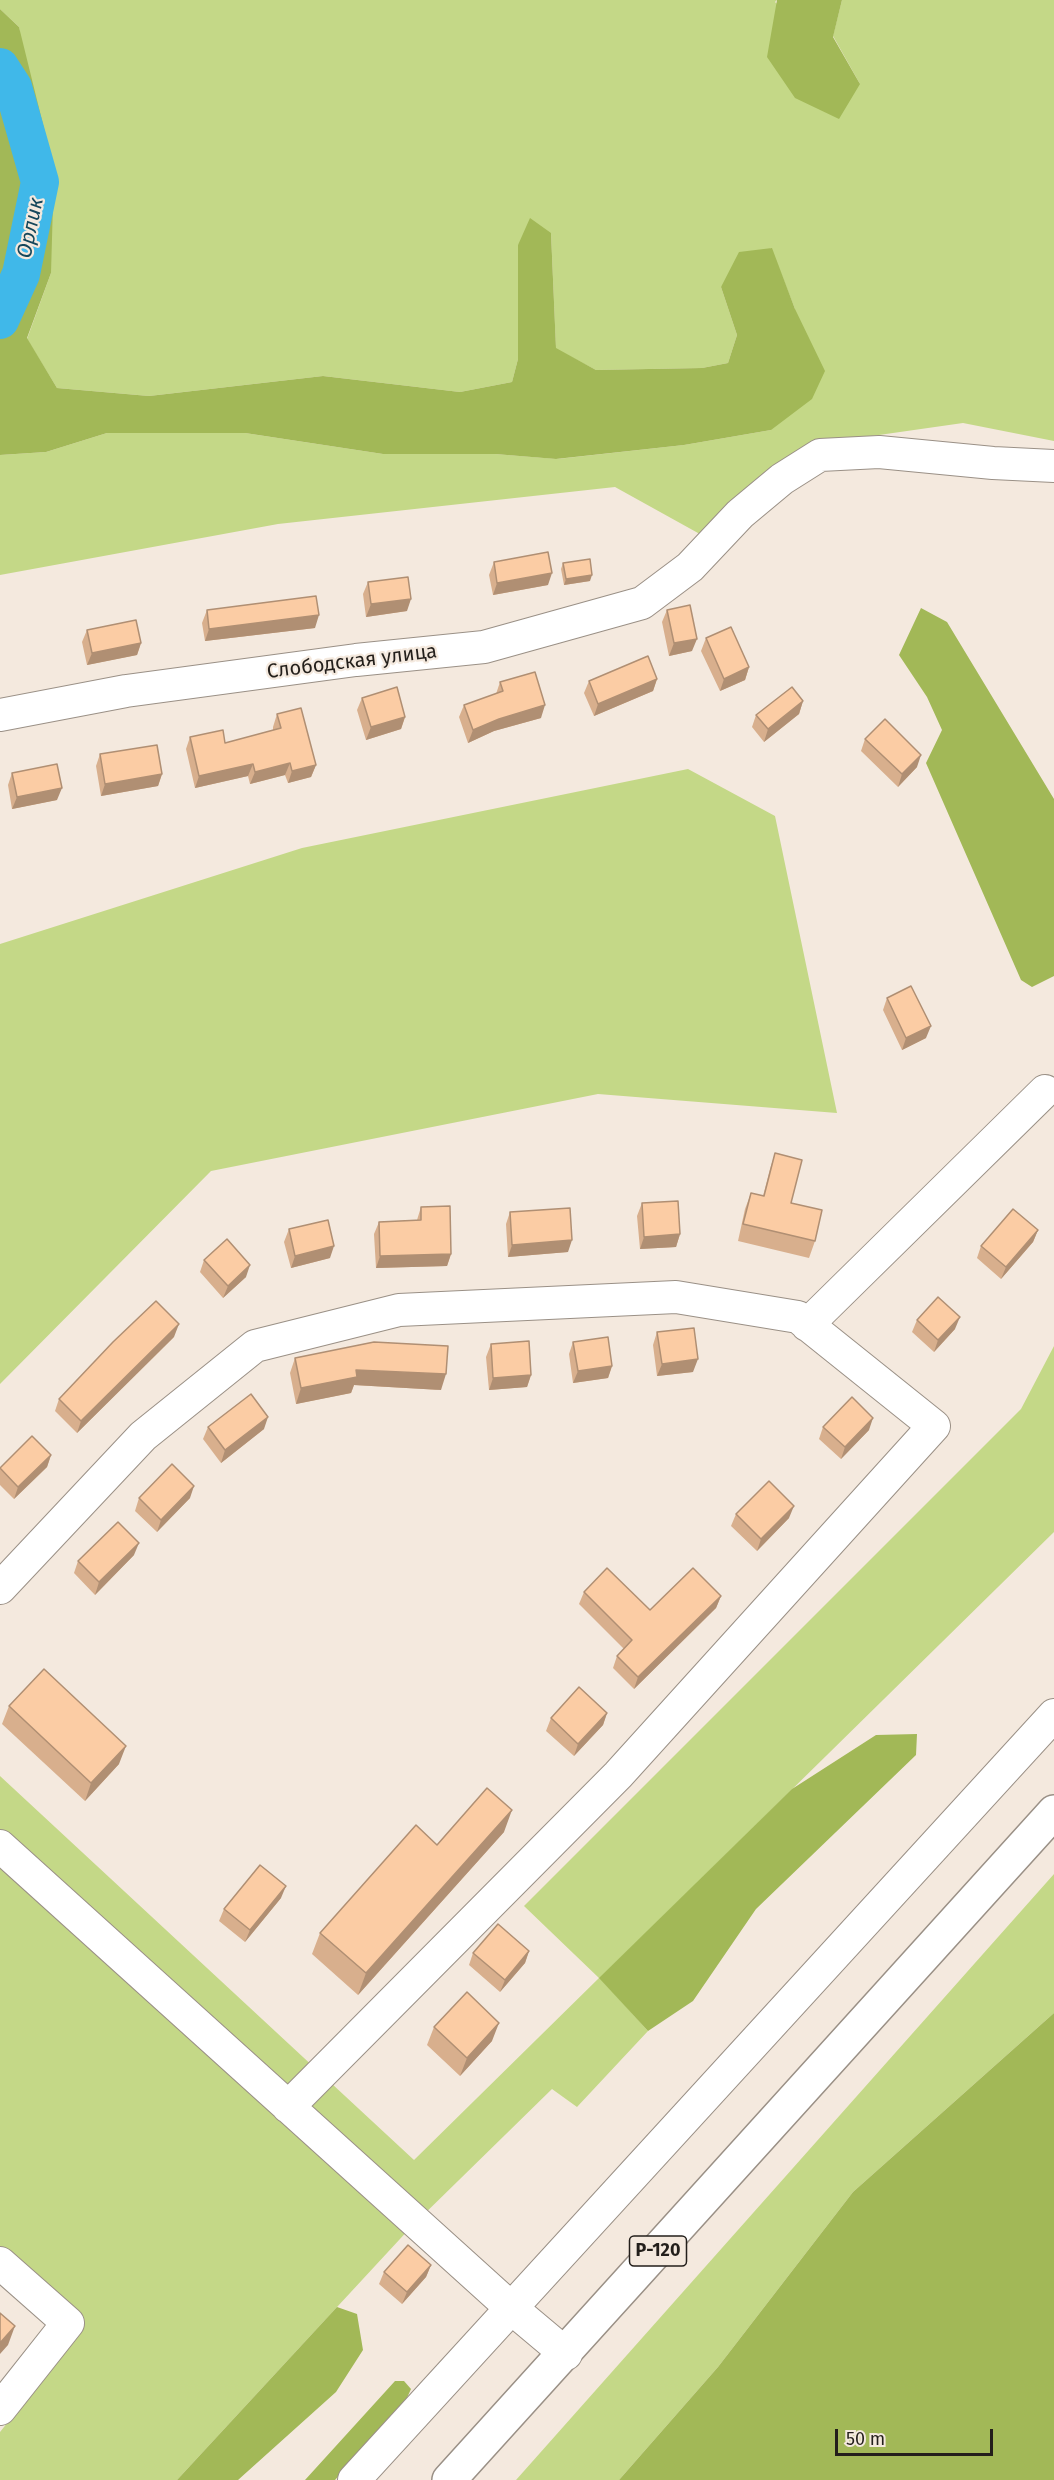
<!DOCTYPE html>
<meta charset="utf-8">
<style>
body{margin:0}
#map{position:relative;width:1054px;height:2480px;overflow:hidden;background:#f4e9de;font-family:"Fira Sans",sans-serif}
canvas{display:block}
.scale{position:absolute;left:835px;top:2429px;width:158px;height:27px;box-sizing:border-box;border:3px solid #231f1b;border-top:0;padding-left:8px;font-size:18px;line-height:21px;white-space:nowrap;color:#231f1b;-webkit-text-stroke:4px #f4e9de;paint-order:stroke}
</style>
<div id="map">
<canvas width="1054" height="2480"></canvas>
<div class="scale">50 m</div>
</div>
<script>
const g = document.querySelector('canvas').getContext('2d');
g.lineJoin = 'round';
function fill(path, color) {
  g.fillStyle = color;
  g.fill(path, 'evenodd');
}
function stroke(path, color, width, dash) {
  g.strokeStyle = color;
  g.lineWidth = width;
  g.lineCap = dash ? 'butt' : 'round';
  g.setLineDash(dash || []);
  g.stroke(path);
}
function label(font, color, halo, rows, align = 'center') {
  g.font = font + ' "Fira Sans",sans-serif';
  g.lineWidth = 4.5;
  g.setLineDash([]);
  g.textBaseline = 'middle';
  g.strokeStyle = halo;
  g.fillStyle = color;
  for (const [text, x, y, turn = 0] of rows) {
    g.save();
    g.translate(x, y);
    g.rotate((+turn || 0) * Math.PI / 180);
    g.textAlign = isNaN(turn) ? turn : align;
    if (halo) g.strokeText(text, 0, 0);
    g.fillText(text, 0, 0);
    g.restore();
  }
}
fill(new Path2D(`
 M0,0H777L775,2L860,84L833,36L842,0H1054V441L963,423L865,437L707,538L615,487L278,524L0,575V455L46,452L107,433H245L383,454H495L557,459L684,445L771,430L795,309L771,248L721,287L737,335L728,363L702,368L596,370L556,349L551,233L518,245V359L512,382L460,392L323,376L149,396L57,388L27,339L51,273L19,27L0,9Z
 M688,769L775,816L837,1113L598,1094L211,1171L0,1384V944L302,848Z
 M1054,1346V1532L600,1978L648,2031L577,2107L552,2089L412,2226L177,2480H0V2432L79,2333L0,2263V1776L414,2160L599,1978L524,1906L1021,1409Z
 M1054,1874V2013L853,2192L718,2367L619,2480H516Z`), '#c4d887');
fill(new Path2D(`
 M777,0H842L833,37L860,84L839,119L795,98L767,57Z
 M0,9L19,27L54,169L51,273L27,338L57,388L149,396L323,376L460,392L512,382L518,359V245L530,218L551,233L556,348L596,370L702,368L728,363L737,335L721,287L739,252L772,248L795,309L825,371L812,399L771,430L684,445L556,459L495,454H383L245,433H107L46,452L0,455Z
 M921,608L947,622L1054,799V976L1032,987L1021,980L926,763L942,730L927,697L899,655Z
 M917,1734L916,1755L756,1909L693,2001L648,2031L599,1978L792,1789L876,1735Z
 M1054,2013V2480H619L718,2367L853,2192Z
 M337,2307L357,2314L363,2350L336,2392L238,2480H177Z
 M395,2381H404L411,2389L406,2400L335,2480H305Z`), '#a2b857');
stroke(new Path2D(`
 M0,67L13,87L40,182L21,274L0,320`), '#40b8e9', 38);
const minor = new Path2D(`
 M0,715L126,691L356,660L484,647L642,603L690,567L740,514L782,479L820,455L879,452L993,463L1054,466
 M807,1325L1045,1091
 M0,1588L143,1436L255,1346L399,1310L676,1297L798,1317L934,1426L618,1775L288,2107
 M0,1846L510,2307L566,2354
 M0,2263L68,2323L0,2409
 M354,2480L1054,1715`);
const highway = new Path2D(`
 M449,2480L1054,1812`);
stroke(minor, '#9a9086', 34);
stroke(highway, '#9a9086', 36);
stroke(minor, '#fff', 32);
stroke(highway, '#fff', 33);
fill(new Path2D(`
 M494,562L548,585L493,595L489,575Z
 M563,563L590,581L564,585L561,569Z
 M368,582L407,611L366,617L363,594Z
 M207,610L315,628L205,641L202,623Z
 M667,610L692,651L669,656L662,622Z
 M87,630L141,643L137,655L87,665L82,642Z
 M706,638L749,667L745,680L720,691L701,651Z
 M657,679L653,691L594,716L584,693L589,681Z
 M500,682L541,718L494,731L468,743L459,717L464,705L496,694Z
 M362,698L405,717L401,729L366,740L357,710Z
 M803,701L799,714L764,742L752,727L756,715Z
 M277,714L316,765L311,777L288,783L285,775L250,784L248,776L195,788L186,749L190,737L225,743L273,730V727Z
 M865,739L917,767L898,787L861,751Z
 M100,754L162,774L158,786L101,796L96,766Z
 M12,773L57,800L12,809L8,785Z
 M887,998L926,1038L902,1050L883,1010Z
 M775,1153L791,1203L815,1241L809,1258L738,1241L745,1209L751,1193L763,1196L770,1169Z
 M642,1203L680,1234L676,1247L640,1249L637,1216Z
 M421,1207L451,1254L447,1266L376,1268L374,1234L379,1222L417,1220Z
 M510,1212L568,1252L508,1257L506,1224Z
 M289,1229L330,1258L291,1268L284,1242Z
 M1038,1230L1033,1242L1001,1279L977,1258L981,1246Z
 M204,1260L246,1277L223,1298L200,1272Z
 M917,1320L955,1329L934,1352L912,1332Z
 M657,1332L693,1372L657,1376L653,1345Z
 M174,1337L77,1433L55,1411L59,1399Z
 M573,1342L612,1366L608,1378L573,1383L569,1354Z
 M491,1344L531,1375L527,1387L489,1390L486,1357Z
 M295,1358L441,1390L354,1385L351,1393L296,1404L290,1373Z
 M208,1427L264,1429L221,1463L203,1439Z
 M823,1427L869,1430L841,1459L819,1439Z
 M51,1455L47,1467L14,1499L0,1485V1468Z
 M139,1498H190L157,1532L135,1511Z
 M736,1514L789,1518L757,1551L731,1526Z
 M134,1555L95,1595L74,1573L78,1561Z
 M584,1592L650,1610L721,1596L716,1608L634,1689L613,1668L617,1656L624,1649L579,1604Z
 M9,1706L119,1764L85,1801L2,1724Z
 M607,1713L603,1725L574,1756L546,1731L551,1718Z
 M504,1832L358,1995L312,1954L320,1933L437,1845Z
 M281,1898L245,1942L219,1921L224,1909Z
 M529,1951L525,1963L500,1992L469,1965L473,1953Z
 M434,2027L492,2041L460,2076L427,2045Z
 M431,2265L426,2277L402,2304L379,2284L384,2272Z`), '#d8af8d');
fill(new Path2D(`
 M552,573L548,585L493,595L497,583Z
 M592,575L590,581L564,585L566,579Z
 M411,599L407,611L366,617L371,604Z
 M319,615L315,628L205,641L209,629Z
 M697,639L692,651L669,656L674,643Z
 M141,643L137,655L87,665L92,653Z
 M749,667L745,680L720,691L724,679Z
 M657,679L653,691L594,716L598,704Z
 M803,701L799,714L764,742L768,729Z
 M545,705L541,718L494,731L468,743L473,730L499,719Z
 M405,717L401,729L366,740L371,727Z
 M921,755L917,767L898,787L902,774Z
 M290,763L285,775L250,784L255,772Z
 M253,764L248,776L195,788L199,776Z
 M316,765L311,777L288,783L292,771Z
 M162,774L158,786L101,796L105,784Z
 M62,788L57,800L12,809L17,797Z
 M931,1026L926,1038L902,1050L906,1038Z
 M1038,1230L1033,1242L1001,1279L1006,1267Z
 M680,1234L676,1247L640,1249L644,1237Z
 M572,1240L568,1252L508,1257L512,1245Z
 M334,1246L330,1258L291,1268L295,1256Z
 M451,1254L447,1266L376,1268L380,1256Z
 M250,1265L246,1277L223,1298L228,1286Z
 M960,1317L955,1329L934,1352L938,1340Z
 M179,1324L174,1337L77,1433L81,1421Z
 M698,1359L693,1372L657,1376L662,1364Z
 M612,1366L608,1378L573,1383L578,1371Z
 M356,1370L446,1374L441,1390L354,1385L351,1393L296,1404L301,1388Z
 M531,1375L527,1387L489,1390L493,1378Z
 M268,1417L264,1429L221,1463L225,1450Z
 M873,1418L869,1430L841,1459L845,1447Z
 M51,1455L47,1467L14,1499L18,1487Z
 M194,1486L190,1498L157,1532L161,1520Z
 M794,1506L789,1518L757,1551L761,1539Z
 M139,1543L134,1555L95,1595L99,1582Z
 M721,1596L716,1608L634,1689L638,1677Z
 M607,1713L603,1725L574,1756L578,1744Z
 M126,1746L119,1764L85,1801L91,1783Z
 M512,1810L504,1832L358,1995L366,1973Z
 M286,1886L281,1898L245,1942L250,1930Z
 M529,1951L525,1963L500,1992L505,1980Z
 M499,2023L492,2041L460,2076L467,2058Z
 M431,2265L426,2277L402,2304L407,2292Z
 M15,2326L8,2345L0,2354V2343Z`), '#b08f73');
const building = new Path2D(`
 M548,552L552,573L497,583L494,562Z
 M590,559L592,575L566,579L563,563Z
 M408,577L411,599L371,604L368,582Z
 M316,596L319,615L209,629L207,610Z
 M690,605L697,639L674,643L667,610Z
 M136,620L141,643L92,653L87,630Z
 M731,627L749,667L724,679L706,638Z
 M648,656L657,679L598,704L589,681Z
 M535,672L545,705L499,719L473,730L464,705L503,691L500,682Z
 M397,687L405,717L371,727L362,698Z
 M792,687L803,701L768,729L756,715Z
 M301,708L316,765L292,771L290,763L255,772L253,764L199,776L190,737L223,730L225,743L281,728L277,714Z
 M885,719L921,755L902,774L865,739Z
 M157,745L162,774L105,784L100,754Z
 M57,764L62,788L17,797L12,773Z
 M911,986L931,1026L906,1038L887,998Z
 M775,1153L802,1160L791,1203L822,1210L815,1241L743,1224L751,1193L764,1196Z
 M678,1201L680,1234L644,1237L642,1203Z
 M450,1206L451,1254L380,1256L379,1222L421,1220V1207Z
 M570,1208L572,1240L512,1245L510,1212Z
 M1013,1209L1038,1230L1006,1267L981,1246Z
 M328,1220L334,1246L295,1256L289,1229Z
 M227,1239L250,1265L228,1286L204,1260Z
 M938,1297L960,1317L938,1340L917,1320Z
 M156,1301L179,1324L81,1421L59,1399L113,1342Z
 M694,1328L698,1359L662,1364L657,1332Z
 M608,1337L612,1366L578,1371L573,1342Z
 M529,1341L531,1375L493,1378L491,1344Z
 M374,1342L448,1346L446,1374L356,1370L357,1377L301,1388L295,1358Z
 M251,1394L268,1417L225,1450L208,1427Z
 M852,1397L873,1418L845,1447L823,1427Z
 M32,1436L51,1455L18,1487L0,1468Z
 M172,1464L194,1486L161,1520L139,1498Z
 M769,1481L794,1506L761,1539L736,1514Z
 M118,1522L139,1543L99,1582L78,1561Z
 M607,1568L650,1610L693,1568L721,1596L638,1677L617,1656L632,1640L584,1592Z
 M44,1669L126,1746L91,1783L9,1706Z
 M579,1687L607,1713L578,1744L551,1718Z
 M487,1788L512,1810L366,1973L320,1933L416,1825L437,1845Z
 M260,1865L286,1886L250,1930L224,1909Z
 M498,1924L529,1951L505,1980L473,1953Z
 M467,1992L499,2023L467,2058L434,2027Z
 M408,2245L431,2265L407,2292L384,2272Z
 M0,2313L15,2326L0,2343Z`);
fill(building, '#fbcca4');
stroke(building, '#b08f73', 1.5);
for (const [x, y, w] of [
 [658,2251,57]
]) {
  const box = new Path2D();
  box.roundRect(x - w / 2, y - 15, w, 30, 4.5);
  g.fillStyle = '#f4e9de';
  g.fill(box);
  stroke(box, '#231f1b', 1.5);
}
label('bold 18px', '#231f1b', null, [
 ["Р-120",658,2251]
]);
label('20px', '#231f1b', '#f4e9de', [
 ["Слободская улица",352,662,-7]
]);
label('italic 21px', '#15475b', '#f4e9de', [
 ["Орлик",31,228,-78]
]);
</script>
